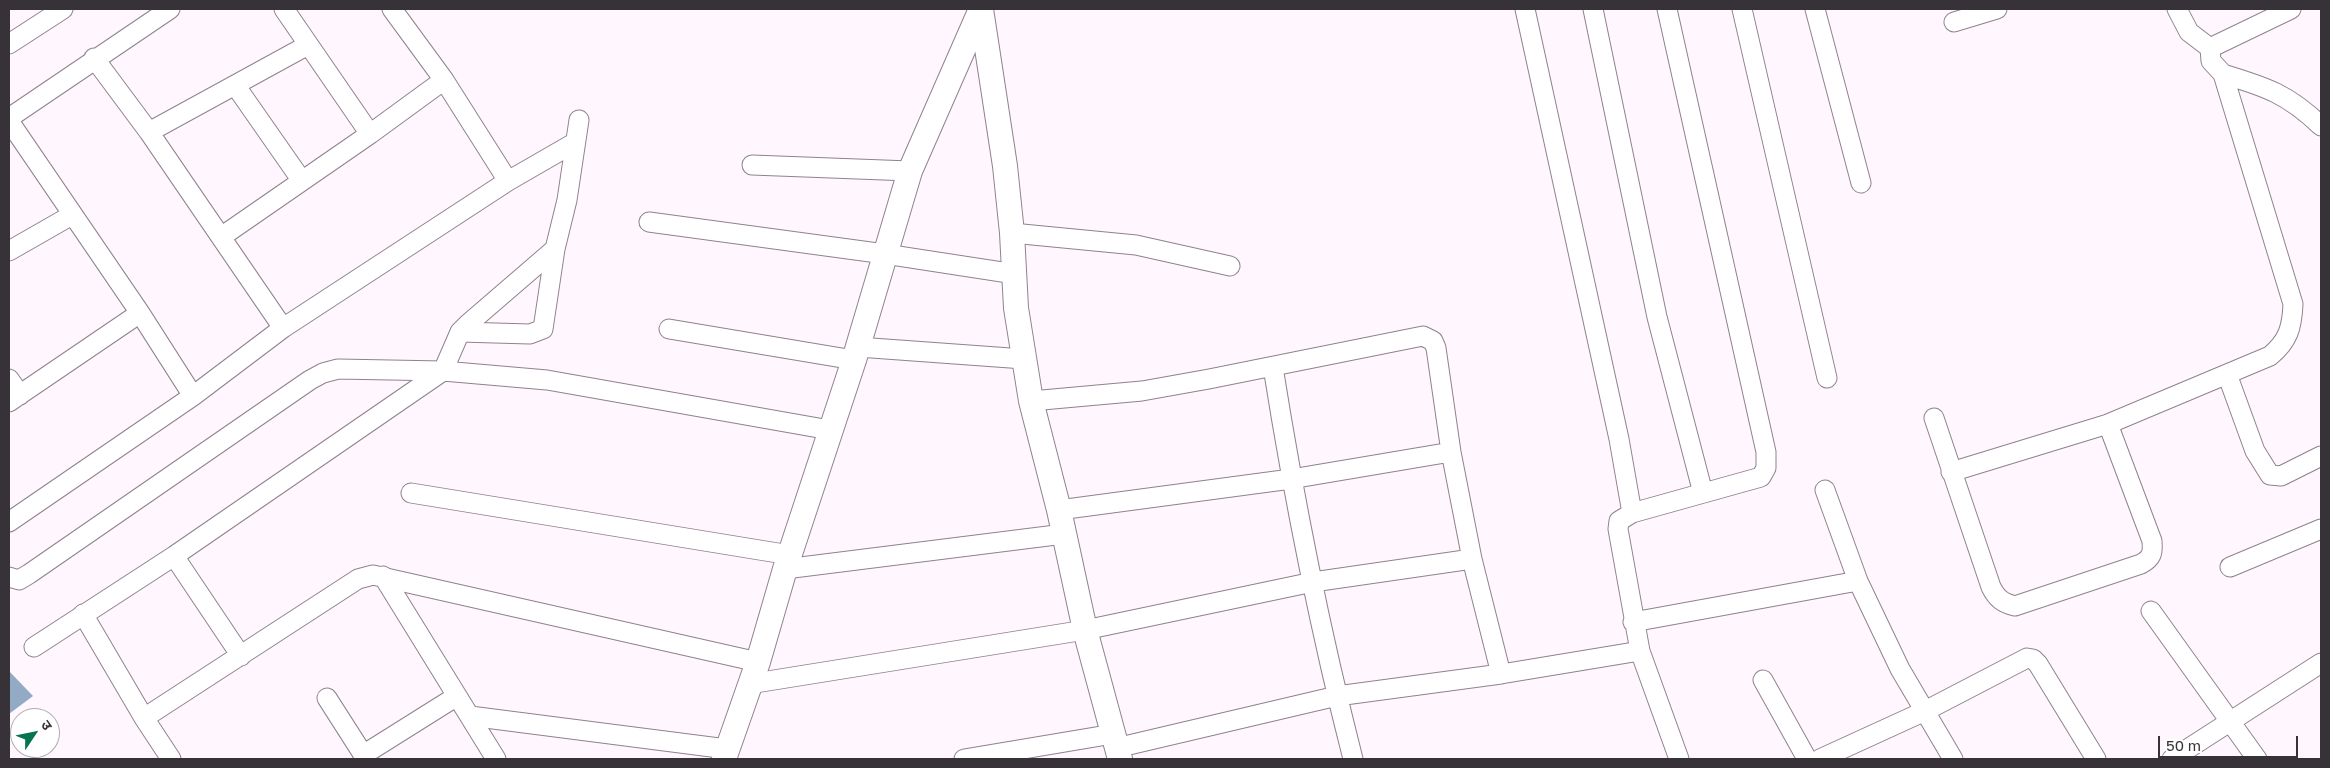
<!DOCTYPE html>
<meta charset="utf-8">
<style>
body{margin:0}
#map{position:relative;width:2330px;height:768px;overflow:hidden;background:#fff6fe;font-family:"Golos Text","Noto Sans Devanagari",sans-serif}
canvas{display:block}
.frame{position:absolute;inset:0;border:10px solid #373237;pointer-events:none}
.north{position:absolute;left:10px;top:708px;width:50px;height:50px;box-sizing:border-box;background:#fff;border:1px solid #afadaf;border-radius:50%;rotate:56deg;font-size:14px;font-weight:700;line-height:20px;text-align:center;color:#373237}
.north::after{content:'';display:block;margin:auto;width:18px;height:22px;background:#07744d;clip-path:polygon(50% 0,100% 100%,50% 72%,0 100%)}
.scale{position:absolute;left:2158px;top:736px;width:140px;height:22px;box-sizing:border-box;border:2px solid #373237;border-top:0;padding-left:6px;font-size:15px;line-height:18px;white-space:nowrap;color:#373237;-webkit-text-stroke:4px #fff;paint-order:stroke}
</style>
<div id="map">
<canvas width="2330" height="768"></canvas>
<div class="frame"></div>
<div class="north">उ</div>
<div class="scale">50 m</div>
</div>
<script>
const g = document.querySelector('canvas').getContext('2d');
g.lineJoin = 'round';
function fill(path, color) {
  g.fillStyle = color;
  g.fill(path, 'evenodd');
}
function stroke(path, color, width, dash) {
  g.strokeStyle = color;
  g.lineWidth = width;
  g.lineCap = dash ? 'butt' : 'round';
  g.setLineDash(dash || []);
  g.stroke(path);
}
fill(new Path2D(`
 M9,671L33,696L9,714Z`), '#92aac3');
const minor = new Path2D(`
 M284,9L370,134
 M392,9L444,80L508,181
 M1525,9L1619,439L1632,513
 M1593,9L1657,317L1703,493
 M1742,9L1827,378
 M1815,9L1861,183
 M1954,22L1997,9
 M9,44L63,9
 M2210,48L2291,9
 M94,58L149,132L283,328
 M2223,74C2266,87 2288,94 2321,126
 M235,85L302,181
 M9,118L170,9
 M9,121L140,313L193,396
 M149,132L308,45
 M752,165L910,171
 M649,222L885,254L1015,274
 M1012,233L1136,245L1230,266
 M221,237L370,134L444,80
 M9,251L72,215
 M669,329L854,360
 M460,332L530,334L543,329L555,249L567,200L579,120
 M858,347L1024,359
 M1273,367C1294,499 1320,630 1353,759
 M2227,374L2255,451L2270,475L2281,476L2321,456
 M9,379L20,395
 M1031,401L1142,391L1209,379L1423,336L1433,341L1436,348L1451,452L1472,559L1501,674
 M9,402L140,313
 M1934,418L1991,587C1997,599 2003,603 2015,606L2141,564C2152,558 2153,553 2152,541L2108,424
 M1951,472L2108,424L2270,356C2288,341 2292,328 2293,304L2223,74L2211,61L2210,48L2189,32L2177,9
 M1825,490L1858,581L1900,669L1953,759
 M411,493L790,555
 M1059,510L1291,479L1451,452
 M9,522L193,396L283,328L508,181L574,143
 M174,556L241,656
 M2230,567L2321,529
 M785,569L1064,534
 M383,576L496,759
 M9,577L19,580L29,574L310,380L323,373L338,369L443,371L547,380L830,430
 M2151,611L2257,759
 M83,614L144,718L171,759
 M1633,622L1858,581
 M34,647L174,556L443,371L460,332L468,324L555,249
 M1640,651L1679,759
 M1763,680L1807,759
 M749,684L1085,630L1313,582L1472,559
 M327,698L366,759
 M470,716L727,749
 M144,718L358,579L373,575L758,662
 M1116,748L1337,696L1501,674L1640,651L1618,529L1619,521L1632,513L1761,477L1766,468V452L1667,9
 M363,755L457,696
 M964,759L1113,734
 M1820,759L1925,711L2027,658L2033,659L2038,664L2096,759
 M2172,759L2321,663`);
const tertiary = new Path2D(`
 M981,9L1005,166L1012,233L1016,308L1031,401L1059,510L1085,630L1120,759
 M724,759L758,662L785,569L854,360L910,171L981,9`);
stroke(minor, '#8f828f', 21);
stroke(tertiary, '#8f828f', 26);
stroke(minor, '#fff', 19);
stroke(tertiary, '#fff', 24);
</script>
